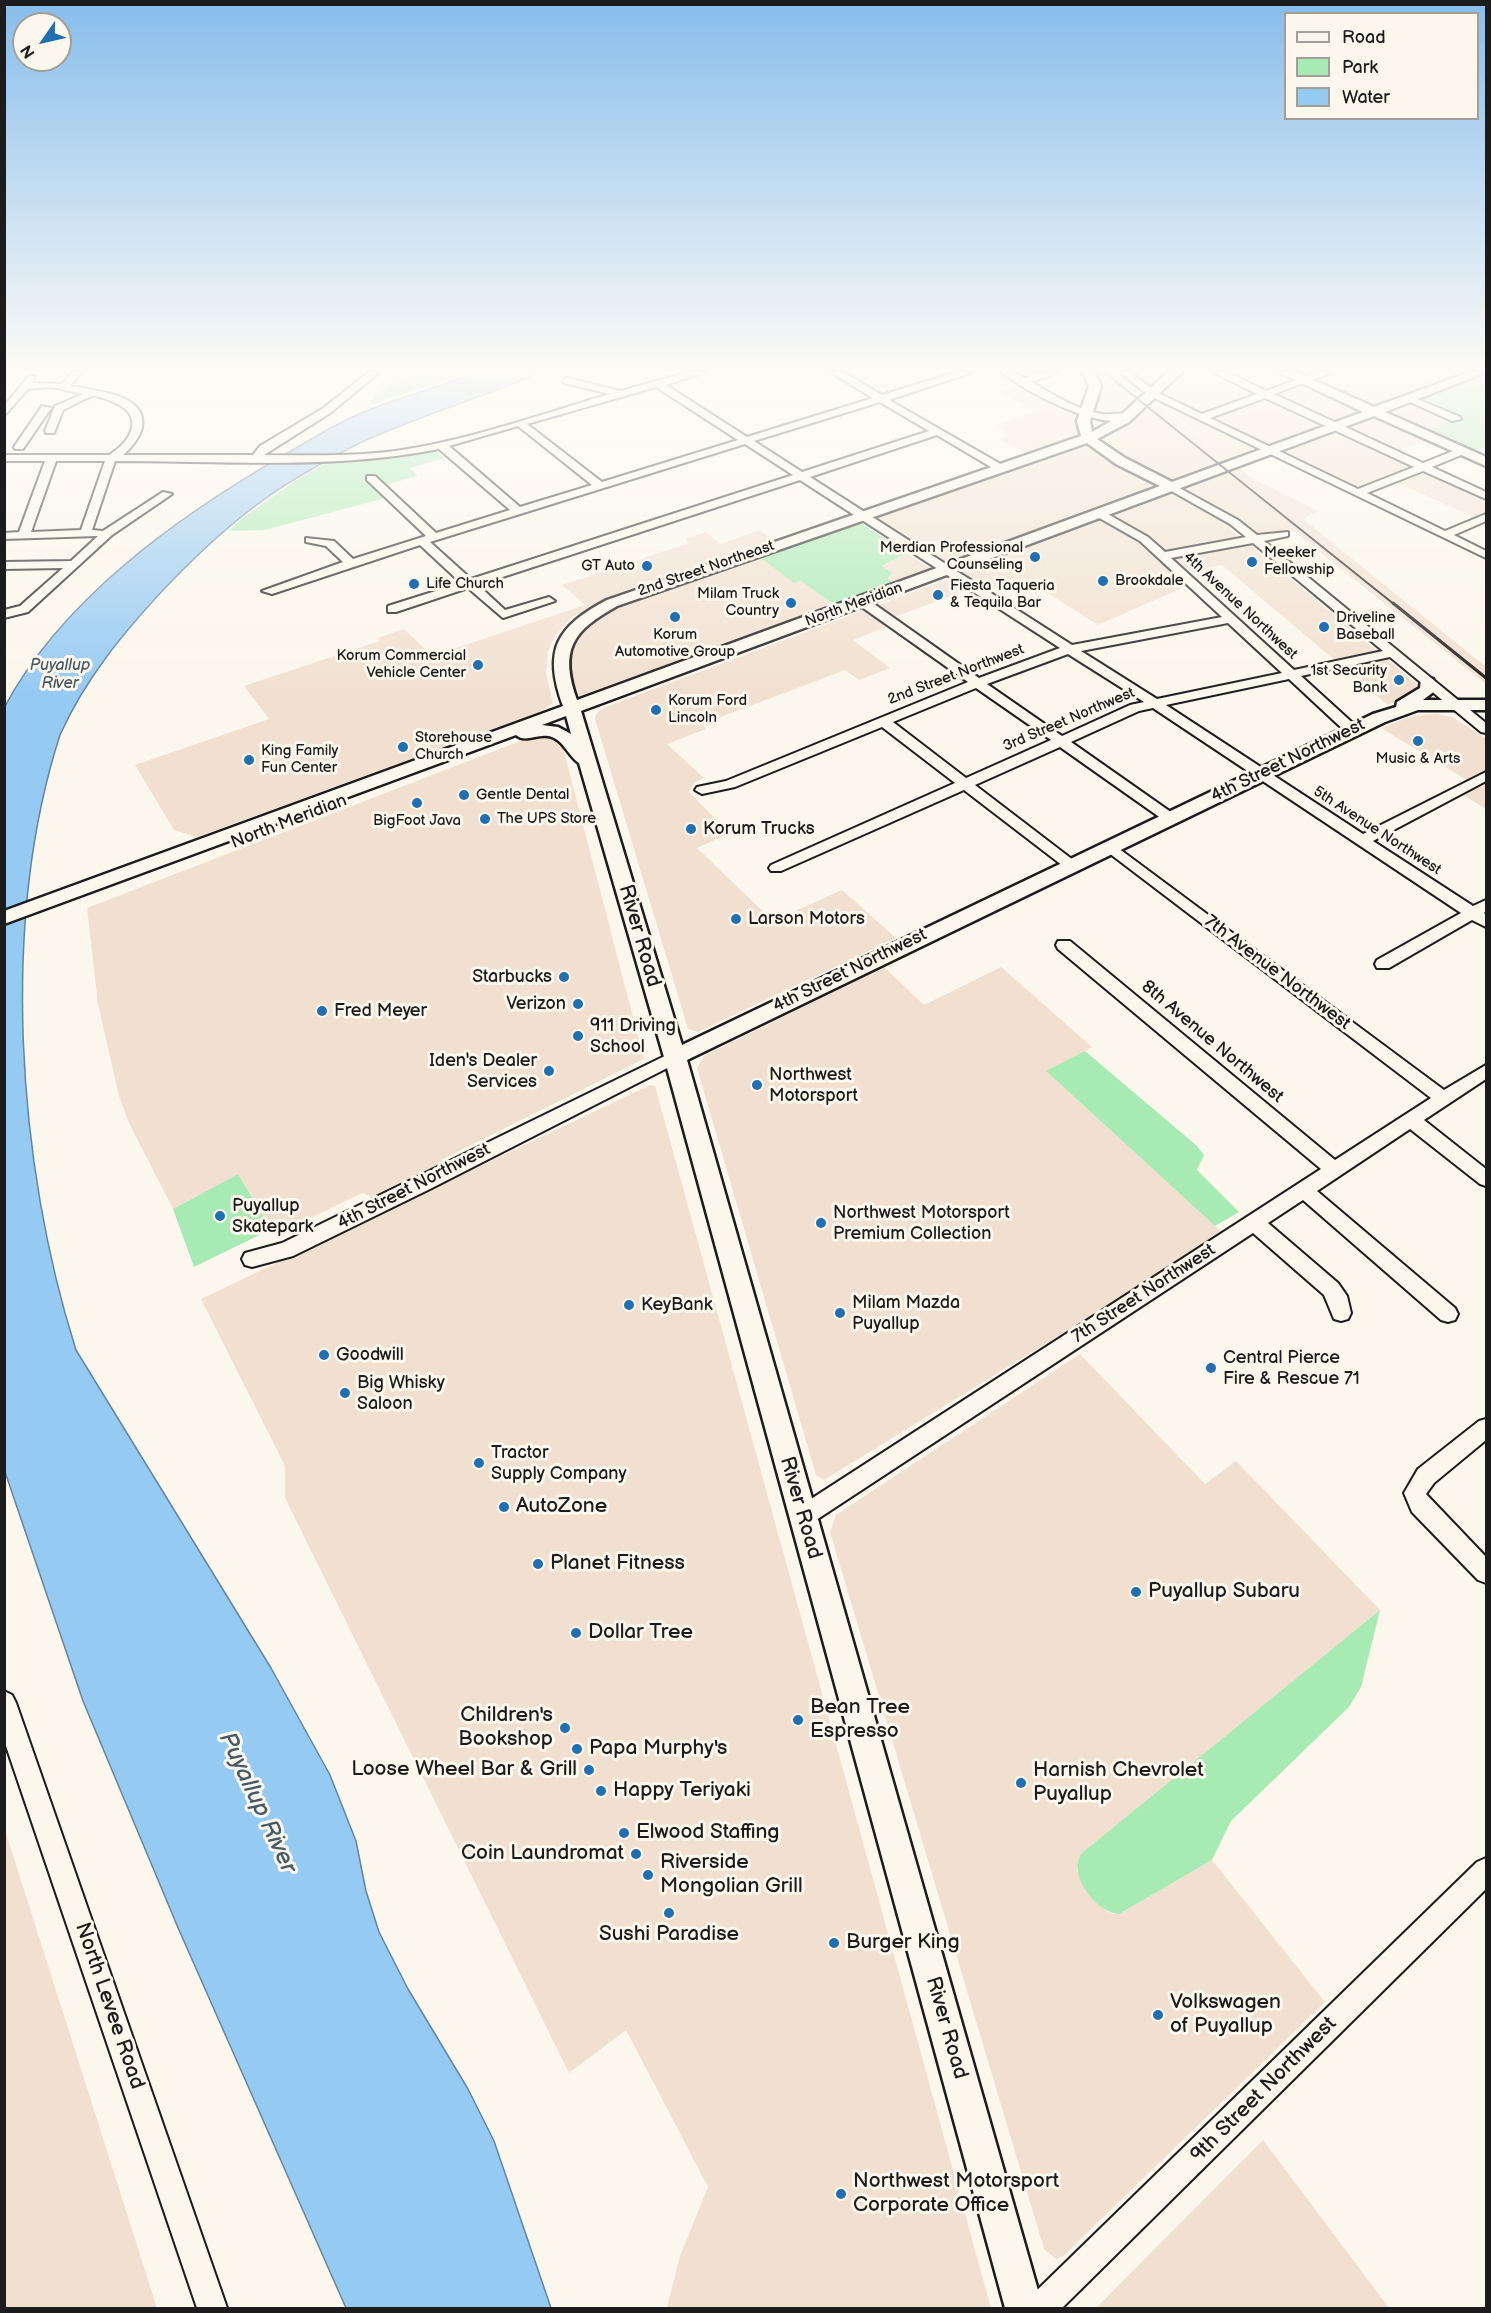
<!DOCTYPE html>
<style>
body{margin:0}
#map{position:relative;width:1491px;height:2313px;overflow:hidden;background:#fbf7ec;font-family:"Balsamiq Sans",sans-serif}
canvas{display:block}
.frame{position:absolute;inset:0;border:6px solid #1c1c1c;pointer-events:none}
.legend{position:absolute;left:1284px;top:12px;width:195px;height:108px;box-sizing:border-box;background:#fbf7ec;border:2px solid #a29f99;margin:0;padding:8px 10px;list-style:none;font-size:18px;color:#1c1c1c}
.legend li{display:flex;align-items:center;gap:12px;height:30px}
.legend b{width:30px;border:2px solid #a29f99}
.north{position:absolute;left:12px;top:12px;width:60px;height:60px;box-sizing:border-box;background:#fbf7ec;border:2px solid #a29f99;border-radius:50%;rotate:236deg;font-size:16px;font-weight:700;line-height:24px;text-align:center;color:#1c1c1c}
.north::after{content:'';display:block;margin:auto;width:21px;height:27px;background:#1f6fb2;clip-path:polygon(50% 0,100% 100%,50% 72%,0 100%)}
</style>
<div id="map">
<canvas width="1491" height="2313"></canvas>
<div class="frame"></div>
<ul class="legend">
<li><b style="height:8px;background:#fbf7ec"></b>Road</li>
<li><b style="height:16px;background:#a8eab4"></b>Park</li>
<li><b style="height:16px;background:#95caf3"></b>Water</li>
</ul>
<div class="north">N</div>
</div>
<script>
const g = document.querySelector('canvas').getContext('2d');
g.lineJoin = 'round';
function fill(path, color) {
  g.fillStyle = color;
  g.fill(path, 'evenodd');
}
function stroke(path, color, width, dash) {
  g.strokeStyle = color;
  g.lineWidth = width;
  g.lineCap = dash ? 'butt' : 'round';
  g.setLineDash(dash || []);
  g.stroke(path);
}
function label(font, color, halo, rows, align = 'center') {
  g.font = font + ' "Balsamiq Sans",sans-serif';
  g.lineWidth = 6;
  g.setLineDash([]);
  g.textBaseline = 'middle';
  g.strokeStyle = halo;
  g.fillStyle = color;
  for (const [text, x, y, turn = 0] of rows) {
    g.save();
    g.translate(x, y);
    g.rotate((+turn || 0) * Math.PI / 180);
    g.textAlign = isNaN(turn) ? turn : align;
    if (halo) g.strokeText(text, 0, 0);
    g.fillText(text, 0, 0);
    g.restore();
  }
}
fill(new Path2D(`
 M835,372H968L880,399Z
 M1089,372H1482L1231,461L1158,401L1159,396L1147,398L1160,405L1252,478L1318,511L1303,519L1486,667V684L1291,529L1251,537L1173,487L947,570L863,515L1031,457L999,439L1011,435L995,425L1036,411L1000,392L1027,383L1086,413L1095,390ZM1087,414L1128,417L1080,437Z
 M1415,405L1453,421L1427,431L1390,414Z
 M1377,418L1427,440L1400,451L1350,428Z
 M1334,432H1338L1486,500V513L1476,518L1471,516L1386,477L1356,488L1282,452Z
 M1171,493L1214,515L1418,685L1417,691L1388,705L1222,565L1186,572L1196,582L1098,625L1024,578L990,591L962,573Z
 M760,530L773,540L615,594L572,617L555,636L548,651L546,674L553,703L540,712L197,837L174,830L135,765L269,719L244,686L380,641L378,638L404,629L432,656L585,605L562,585L689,543L685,539L705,532L721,544Z
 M907,553L933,570L895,584L888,579L891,576L882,567Z
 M759,557L794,583L801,581L836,606L587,697L579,696L570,672V654L580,635L593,622L621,606Z
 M950,578L967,590L889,619L894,624L853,640L890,668L859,680L845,670L702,724L706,729L667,744L704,778L694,783L689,792L730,833L697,848L773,921L842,890L896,938L698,1032L688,1029L595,719L596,714L603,708Z
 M1436,714L1452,717L1486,738V809L1452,788L1467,780L1381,728L1412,716Z
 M549,735L562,744L644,1059L445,1158L434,1170L375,1198L362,1193L286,1230L268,1224L238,1174L173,1209L129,1123L119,1096L98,1004L87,908L523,740Z
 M884,967L924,1005L1001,967L1092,1047L1047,1072L1224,1234L824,1480L816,1475L697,1068L704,1056Z
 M650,1085L655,1086L991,2308H667L680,2256L708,2187L626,2030L569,2073L285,1498V1466L201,1299Z
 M1080,1354L1205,1484L1236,1461L1380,1610L1083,1852L1077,1870L1083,1883L1090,1895L1105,1910L1113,1914H1119L1212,1860L1325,2002L1063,2256L1056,2259L1044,2249L830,1532L836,1515Z
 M4,1830H5L157,2308H5Z
 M1263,2140L1389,2308H1096Z`), '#f1e0d0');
fill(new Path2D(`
 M419,372H472L367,406C377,388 401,379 419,372Z
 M1486,375V447L1474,451L1427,431L1462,417L1425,398Z
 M434,450L445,458L410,468L418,476L384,485L393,496L265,530L229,531L241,519L298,479L329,461L388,459Z
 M861,523L907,553L882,566L892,573L888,579L895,584L836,606L801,581L794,583L759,557Z
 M1085,1051L1197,1146L1204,1155L1197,1170L1239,1212L1215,1226L1046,1071Z
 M238,1174L268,1224L276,1227L194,1267L173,1209Z
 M1380,1610L1361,1687L1349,1707L1231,1821L1212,1860L1119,1914C1096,1913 1065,1872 1083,1852Z`), '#a8eab4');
const water = new Path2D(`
 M478,372H542C488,395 432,412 378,435C349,447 322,463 295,479C246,508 204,547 165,588C124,632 85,679 60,735C0,921 17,1164 76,1350L271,1668L330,1775L356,1841L366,1891L379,1932L408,1989L468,2089L494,2141L551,2308H346L179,1930L83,1701L5,1472L4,708C61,600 176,518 279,458C305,443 331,426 359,414C397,398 439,387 478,372Z`);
fill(water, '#95caf3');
stroke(water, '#65849d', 1.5);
const minor = new Path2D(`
 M72,372H82L70,386C93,390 149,394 142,428C139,439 131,448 123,455H253L260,446L322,409L369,372H380L330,413L264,455C310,455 356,457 402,450C472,439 542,414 610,394L564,383V379L567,378L621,391L688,372H705L666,385L747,437L873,398L830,372H843L882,395L957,372H973L889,400L1004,466V470H996L937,435L810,477L1072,645L1222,617L1140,541L1096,516V512H1104L1148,537L1165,552L1246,537L1230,524L1168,489L1167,487L1172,484L1238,520L1257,535L1288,532V536L1264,541L1486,723V733L1481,732L1390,657L1301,676L1357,727V733H1347L1289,679L1166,705L1363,834L1486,772V781L1373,841L1473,906L1486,900V911L1484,913L1486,915V927L1472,920L1389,968H1377L1375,964L1377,960L1461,913L1153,708L1139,711L1071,742L1175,815L1177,818L1175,821H1165L1060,747L975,785L1077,863L1079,866L1077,869H1067L964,790L781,871H771L769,868L771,865L955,783L882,727L735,787L702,794L695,790L697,787L726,781L968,682L859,605V599H867L979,678L1060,648L800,480L478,585L505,610L549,597L555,601L503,618L468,588L396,612H388V606L461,583L420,545L272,594L262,591L343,562L326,546L306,542V538L334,541L353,559L426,536L367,480V476H375L436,533L510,510L439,449C333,470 223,461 115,461L92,530L103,531L163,492L172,494L112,535L28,612L4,618V610L20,606L63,568L4,569V562L71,561L98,536L4,539V533L19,532L45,461H4V455H109C134,440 145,413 111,401C106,399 98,396 93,396C84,398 72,406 63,410L54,433H46L45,431L55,406L83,394L52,387L28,389L4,416V406L29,376H35L33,383L62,384ZM656,387L738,440L602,482L527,424ZM880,402L929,431L802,472L754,441ZM518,426L592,485L520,507L449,446ZM745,444L793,475L471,579L430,542ZM56,461H105L81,530L31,532ZM1253,543L1383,651L1294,670L1171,558ZM1228,623L1282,673L1157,699L1081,651ZM1068,654L1144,702L1130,705L1062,736L987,684ZM976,688L1051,740L966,778L893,722Z
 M1001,372H1014L1024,378L1042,372H1058L1031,382C1053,394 1076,410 1102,414C1112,415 1127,411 1134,416C1107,436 1024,391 1001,372Z
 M1120,372H1131L1154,391L1202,414L1257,394L1213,372H1227L1266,391L1318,372H1333L1274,394L1423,463L1458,449H1466V453L1432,467L1486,492V499L1423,471L1367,493L1445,531L1486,514V521L1454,535L1486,551V558L1148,395ZM1265,398L1414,467L1358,489L1210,418Z
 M1411,396L1460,417L1461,419L1452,421L1408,401L1406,399Z
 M42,406L51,408L23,449H15L14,447Z
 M1110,842L1444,1090L1486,1065V1079L1424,1120L1486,1169V1186L1480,1184L1410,1129L1317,1191L1455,1308L1458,1314L1455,1320L1448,1322L1441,1320L1303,1200L1268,1223L1338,1283L1347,1296L1351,1313L1348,1319L1341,1321L1334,1319L1324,1295L1253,1233L810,1524L802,1527L794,1524L791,1517L794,1510L1321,1169L1058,949L1056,945L1058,941H1070L1335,1160L1431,1098L1105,850L1103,847L1105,844Z
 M675,1051L683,1057L681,1061L430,1189L293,1256L252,1267L245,1265L242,1259L245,1253L282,1243Z
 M1486,1419V1440L1434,1483L1426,1494L1486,1557V1583L1478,1580L1412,1512L1404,1493L1418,1469L1479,1421Z
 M4,1691L12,1695L16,1703L227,2308H197L4,1740Z
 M1486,1858V1889L1062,2308H1026L1030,2297L1477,1862Z`);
const major = new Path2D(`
 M1083,372H1095L1101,386L1090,421L1092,432L1120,416L1168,372H1182L1129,422L1097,439L1125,458L1172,482L1363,412L1279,372H1296L1374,407L1470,372H1486L1385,412L1486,457V466L1374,416L581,711L682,1045L1373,714L1396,707L1397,702L1420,688L1421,679H1433L1436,690L1423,700H1486V710H1418L1385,722L687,1060L1043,2308H1005L664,1057L579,763C568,756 563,738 548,736C537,734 525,743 516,735L4,924V911L563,706C543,650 556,627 607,600L1081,436L1077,421L1089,386ZM1087,443L1116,464L1160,486L577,700C559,650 572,631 617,606ZM566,716L571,734L558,727L542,725Z`);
stroke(minor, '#1c1c1c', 4);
stroke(major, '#1c1c1c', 5);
fill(minor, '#fbf7ec');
fill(major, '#fbf7ec');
stroke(new Path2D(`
 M1104,372L1395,605`), '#1c1c1c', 2);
stroke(new Path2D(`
 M1393,603L1486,678`), '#1c1c1c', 3);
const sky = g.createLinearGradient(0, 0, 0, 696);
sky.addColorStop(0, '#87bdec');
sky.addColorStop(0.53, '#fdfbf6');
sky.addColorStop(1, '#fdfbf600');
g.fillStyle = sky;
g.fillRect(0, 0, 1491, 696);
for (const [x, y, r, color] of [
 [1035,557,6,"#1f6fb2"],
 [1252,562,6,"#1f6fb2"],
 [647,566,6,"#1f6fb2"],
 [1103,581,6,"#1f6fb2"],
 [414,584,6,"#1f6fb2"],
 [938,595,6,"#1f6fb2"],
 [791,603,6,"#1f6fb2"],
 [675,617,6,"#1f6fb2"],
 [1324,627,6,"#1f6fb2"],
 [478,665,6,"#1f6fb2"],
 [1399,680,6,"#1f6fb2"],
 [656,710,6,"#1f6fb2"],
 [1418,741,6,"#1f6fb2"],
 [403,747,6,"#1f6fb2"],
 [249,760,6,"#1f6fb2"],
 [464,795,6,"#1f6fb2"],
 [417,803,6,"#1f6fb2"],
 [485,819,6,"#1f6fb2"],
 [691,829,6,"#1f6fb2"],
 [736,919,6,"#1f6fb2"],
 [564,977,6,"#1f6fb2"],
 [578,1004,6,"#1f6fb2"],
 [322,1011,6,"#1f6fb2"],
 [578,1036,6,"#1f6fb2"],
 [549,1071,6,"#1f6fb2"],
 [757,1085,6,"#1f6fb2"],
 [220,1216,6,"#1f6fb2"],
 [821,1223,6,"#1f6fb2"],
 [629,1305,6,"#1f6fb2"],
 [840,1313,6,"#1f6fb2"],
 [324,1355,6,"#1f6fb2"],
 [1211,1368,6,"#1f6fb2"],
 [345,1393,6,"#1f6fb2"],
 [479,1463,6,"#1f6fb2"],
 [504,1507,6,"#1f6fb2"],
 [538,1564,6,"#1f6fb2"],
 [1136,1592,6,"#1f6fb2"],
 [576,1633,6,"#1f6fb2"],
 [798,1720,6,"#1f6fb2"],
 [565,1728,6,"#1f6fb2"],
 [577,1749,6,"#1f6fb2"],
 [589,1770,6,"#1f6fb2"],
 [1021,1783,6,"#1f6fb2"],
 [601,1791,6,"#1f6fb2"],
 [624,1833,6,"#1f6fb2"],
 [636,1854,6,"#1f6fb2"],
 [648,1875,6,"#1f6fb2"],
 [669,1913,6,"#1f6fb2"],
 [834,1943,6,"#1f6fb2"],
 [1158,2015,6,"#1f6fb2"],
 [841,2194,6,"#1f6fb2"]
]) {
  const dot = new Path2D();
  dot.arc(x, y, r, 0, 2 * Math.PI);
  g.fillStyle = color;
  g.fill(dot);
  stroke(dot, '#fbf7ec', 2);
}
label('15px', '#1c1c1c', '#fbf7ec', [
 ["Merdian Professional",1023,548,"right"],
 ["Counseling",1023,565,"right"],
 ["Meeker",1264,553],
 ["Fellowship",1264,570],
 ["GT Auto",635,566,"right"],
 ["Brookdale",1115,581],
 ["Life Church",426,584],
 ["Fiesta Taqueria",950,586],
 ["& Tequila Bar",950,603],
 ["Milam Truck",779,594,"right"],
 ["Country",779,611,"right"],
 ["Driveline",1336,618],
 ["Baseball",1336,635],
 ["Korum",675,635,"center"],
 ["Automotive Group",675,652,"center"],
 ["Korum Commercial",466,656,"right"],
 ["Vehicle Center",466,673,"right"],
 ["1st Security",1387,671,"right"],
 ["Bank",1387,688,"right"],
 ["Korum Ford",668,701],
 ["Lincoln",668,718],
 ["Storehouse",415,738],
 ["Church",415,755],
 ["King Family",261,751],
 ["Fun Center",261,768],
 ["Music & Arts",1418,759,"center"],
 ["Gentle Dental",476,795],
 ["The UPS Store",497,819],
 ["BigFoot Java",417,821,"center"]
], 'left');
label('15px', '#1c1c1c', '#fbf7ec', [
 ["2nd Street Northeast",706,569,-19],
 ["North Meridian",854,605,-20],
 ["4th Avenue Northwest",1240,606,43],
 ["2nd Street Northwest",956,675,-21],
 ["3rd Street Northwest",1069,720,-23],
 ["5th Avenue Northwest",1377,831,33]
]);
label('italic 16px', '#465967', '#fbf7ec', [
 ["Puyallup",60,666],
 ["River",60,684]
]);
label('18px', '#1c1c1c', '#fbf7ec', [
 ["4th Street Northwest",1288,761,-26],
 ["North Meridian",289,822,-21],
 ["4th Street Northwest",850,971,-26],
 ["7th Avenue Northwest",1277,973,37],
 ["8th Avenue Northwest",1212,1042,40],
 ["4th Street Northwest",414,1187,-27],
 ["7th Street Northwest",1144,1294,-33]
]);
label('18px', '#1c1c1c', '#fbf7ec', [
 ["Korum Trucks",703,829],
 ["Larson Motors",748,919],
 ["Starbucks",552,977,"right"],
 ["Verizon",566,1004,"right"],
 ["Fred Meyer",334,1011],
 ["911 Driving",590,1026],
 ["School",590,1047],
 ["Iden's Dealer",537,1061,"right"],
 ["Services",537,1082,"right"],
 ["Northwest",769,1075],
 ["Motorsport",769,1096],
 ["Puyallup",232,1206],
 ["Skatepark",232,1227],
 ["Northwest Motorsport",833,1213],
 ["Premium Collection",833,1234],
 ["Milam Mazda",852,1303],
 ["Puyallup",852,1324],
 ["KeyBank",641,1305],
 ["Goodwill",336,1355],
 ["Central Pierce",1223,1358],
 ["Fire & Rescue 71",1223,1379],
 ["Big Whisky",357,1383],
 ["Saloon",357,1404],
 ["Tractor",491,1453],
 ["Supply Company",491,1474]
], 'left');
label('21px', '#1c1c1c', '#fbf7ec', [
 ["River Road",639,936,74],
 ["River Road",800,1508,74],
 ["North Levee Road",109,2006,71],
 ["River Road",946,2028,74],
 ["9th Street Northwest",1264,2090,-45]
]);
label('21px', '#1c1c1c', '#fbf7ec', [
 ["AutoZone",516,1507],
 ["Planet Fitness",550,1564],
 ["Puyallup Subaru",1148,1592],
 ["Dollar Tree",588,1633],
 ["Bean Tree",810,1708],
 ["Espresso",810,1732],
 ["Children's",553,1716,"right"],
 ["Bookshop",553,1740,"right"],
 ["Papa Murphy's",589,1749],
 ["Loose Wheel Bar & Grill",577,1770,"right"],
 ["Harnish Chevrolet",1033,1771],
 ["Puyallup",1033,1795],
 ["Happy Teriyaki",613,1791],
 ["Elwood Staffing",636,1833],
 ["Coin Laundromat",624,1854,"right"],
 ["Riverside",660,1863],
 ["Mongolian Grill",660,1887],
 ["Sushi Paradise",669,1935,"center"],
 ["Burger King",846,1943],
 ["Volkswagen",1170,2003],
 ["of Puyallup",1170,2027],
 ["Northwest Motorsport",853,2182],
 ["Corporate Office",853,2206]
], 'left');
label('italic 24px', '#465967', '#fbf7ec', [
 ["Puyallup River",257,1803,65]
]);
</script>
